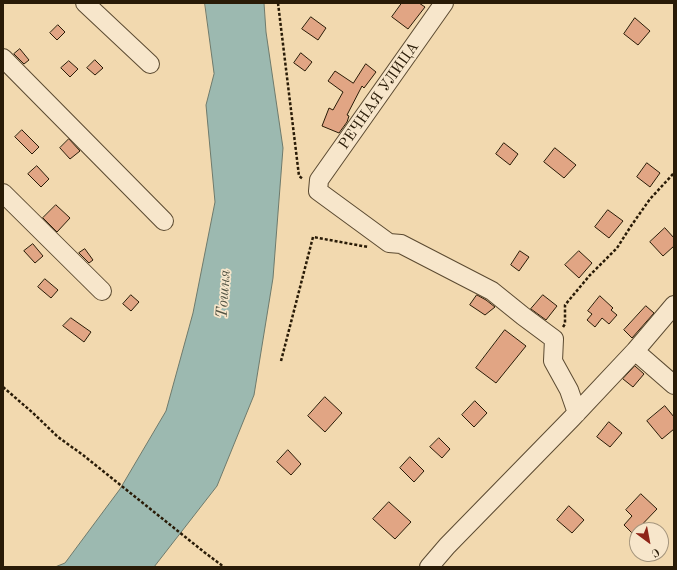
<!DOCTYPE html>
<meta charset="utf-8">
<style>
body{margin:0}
#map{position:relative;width:677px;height:570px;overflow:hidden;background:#f2d9af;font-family:"Old Standard TT",serif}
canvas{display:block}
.frame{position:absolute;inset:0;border:4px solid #291b07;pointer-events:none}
.north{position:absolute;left:629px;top:522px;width:40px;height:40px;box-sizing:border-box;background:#f7e6cb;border:1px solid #a5957d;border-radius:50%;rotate:148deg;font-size:11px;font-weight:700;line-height:16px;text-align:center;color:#291b07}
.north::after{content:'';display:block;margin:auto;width:14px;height:18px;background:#8f2418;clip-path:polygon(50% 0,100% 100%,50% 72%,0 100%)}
</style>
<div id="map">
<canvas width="677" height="570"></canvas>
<div class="frame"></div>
<div class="north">С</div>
</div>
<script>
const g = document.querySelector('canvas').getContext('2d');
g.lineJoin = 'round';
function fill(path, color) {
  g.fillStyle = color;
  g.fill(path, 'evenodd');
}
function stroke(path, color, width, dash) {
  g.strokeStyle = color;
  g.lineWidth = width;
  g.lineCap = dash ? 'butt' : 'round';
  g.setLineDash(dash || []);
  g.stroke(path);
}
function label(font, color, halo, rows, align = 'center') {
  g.font = font + ' "Old Standard TT",serif';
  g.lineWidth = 3.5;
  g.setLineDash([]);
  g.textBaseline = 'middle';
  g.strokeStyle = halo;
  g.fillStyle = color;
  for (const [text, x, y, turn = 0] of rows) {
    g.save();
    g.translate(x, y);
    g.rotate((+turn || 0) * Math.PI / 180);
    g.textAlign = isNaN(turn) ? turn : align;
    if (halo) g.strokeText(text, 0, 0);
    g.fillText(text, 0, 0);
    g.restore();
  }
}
const water = new Path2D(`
 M205,3H264L266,32L283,148L273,278L254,395L217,486L154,567H55L65,563L120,489L166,411L193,313L215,202L206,105L214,74Z`);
fill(water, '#9cb9b0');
stroke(water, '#6e7a6c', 1);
const building = new Path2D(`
 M402,3H419L425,7L408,29L392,17Z
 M311,17L326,28L318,40L302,29Z
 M635,18L650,31L638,45L624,34Z
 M58,25L65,32L57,40L50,33Z
 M20,49L29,60L24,64L14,54Z
 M301,53L312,62L305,71L294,63Z
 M95,60L103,68L95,75L87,68Z
 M69,61L78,69L70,77L61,68Z
 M366,64L376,72L364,88L362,86L347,115L349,116L347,122L339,133L322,126L329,108L333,110L343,92L328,81L335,71L353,83Z
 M22,130L39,147L32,154L15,137Z
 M69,139L80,151L70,159L60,148Z
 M504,143L518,154L510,165L496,154Z
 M555,148L576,165L564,178L544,162Z
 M647,163L660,173L650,187L637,177Z
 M37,166L49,179L41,187L28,174Z
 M56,205L70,218L57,232L43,218Z
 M608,210L623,221L609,238L595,227Z
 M665,228L674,238V246L663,256L650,242Z
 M33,244L43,256L35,263L24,251Z
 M85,249L93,260L89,263L79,253Z
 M520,251L529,257L519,271L511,265Z
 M579,251L592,263L579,278L565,265Z
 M45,279L58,290L51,298L38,287Z
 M131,295L139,302L131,311L123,304Z
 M477,295L486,300L495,307L485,315L470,305Z
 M543,295L557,306L546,320L531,309Z
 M600,296L613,308L611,310L617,315L609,324L602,318L595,327L587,320L592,314L588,311Z
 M646,306L654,313L632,338L624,330Z
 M71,318L91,332L84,342L63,326Z
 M505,330L526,346L496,383L476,368Z
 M635,366L644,374L633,387L623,379Z
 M325,397L342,413L325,432L308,416Z
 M475,401L487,413L474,427L462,415Z
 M665,406L674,417V429L662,439L647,421Z
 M609,422L622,433L610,447L597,437Z
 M439,438L450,449L442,458L430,447Z
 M288,450L301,464L291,475L277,462Z
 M410,457L424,471L414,482L400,468Z
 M641,494L657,509L633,534L624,525L632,516L626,510Z
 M389,502L411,522L395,539L373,519Z
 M569,506L584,520L572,533L557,520Z`);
fill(building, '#e1a584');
stroke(building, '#291b07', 1);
const minor = new Path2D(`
 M85,3L150,64
 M444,3L319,180L318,191L389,243L401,244L492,291L523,316L554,339L553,361L569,390L577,413
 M3,58L164,221
 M3,193L102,291
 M635,351L674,385
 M429,567L447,546L572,418L635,351L674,305`);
stroke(minor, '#5b4a31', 20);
stroke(new Path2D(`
 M278,3L299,176L303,179
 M563,327L565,324V305L590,275L617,248L631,226L650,199L674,173
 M281,361L313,237L368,247
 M3,387L33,413L58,437L83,455L204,552L224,567`), '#291b07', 2.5, [3, 2]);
stroke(minor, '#f7e6cb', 18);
label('15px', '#291b07', '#f7e6cb', [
 ["РЕЧНАЯ УЛИЦА",379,96,-55]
]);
label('italic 16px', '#515242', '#f7e6cb', [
 ["Тошня",224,294,-86]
]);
</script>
